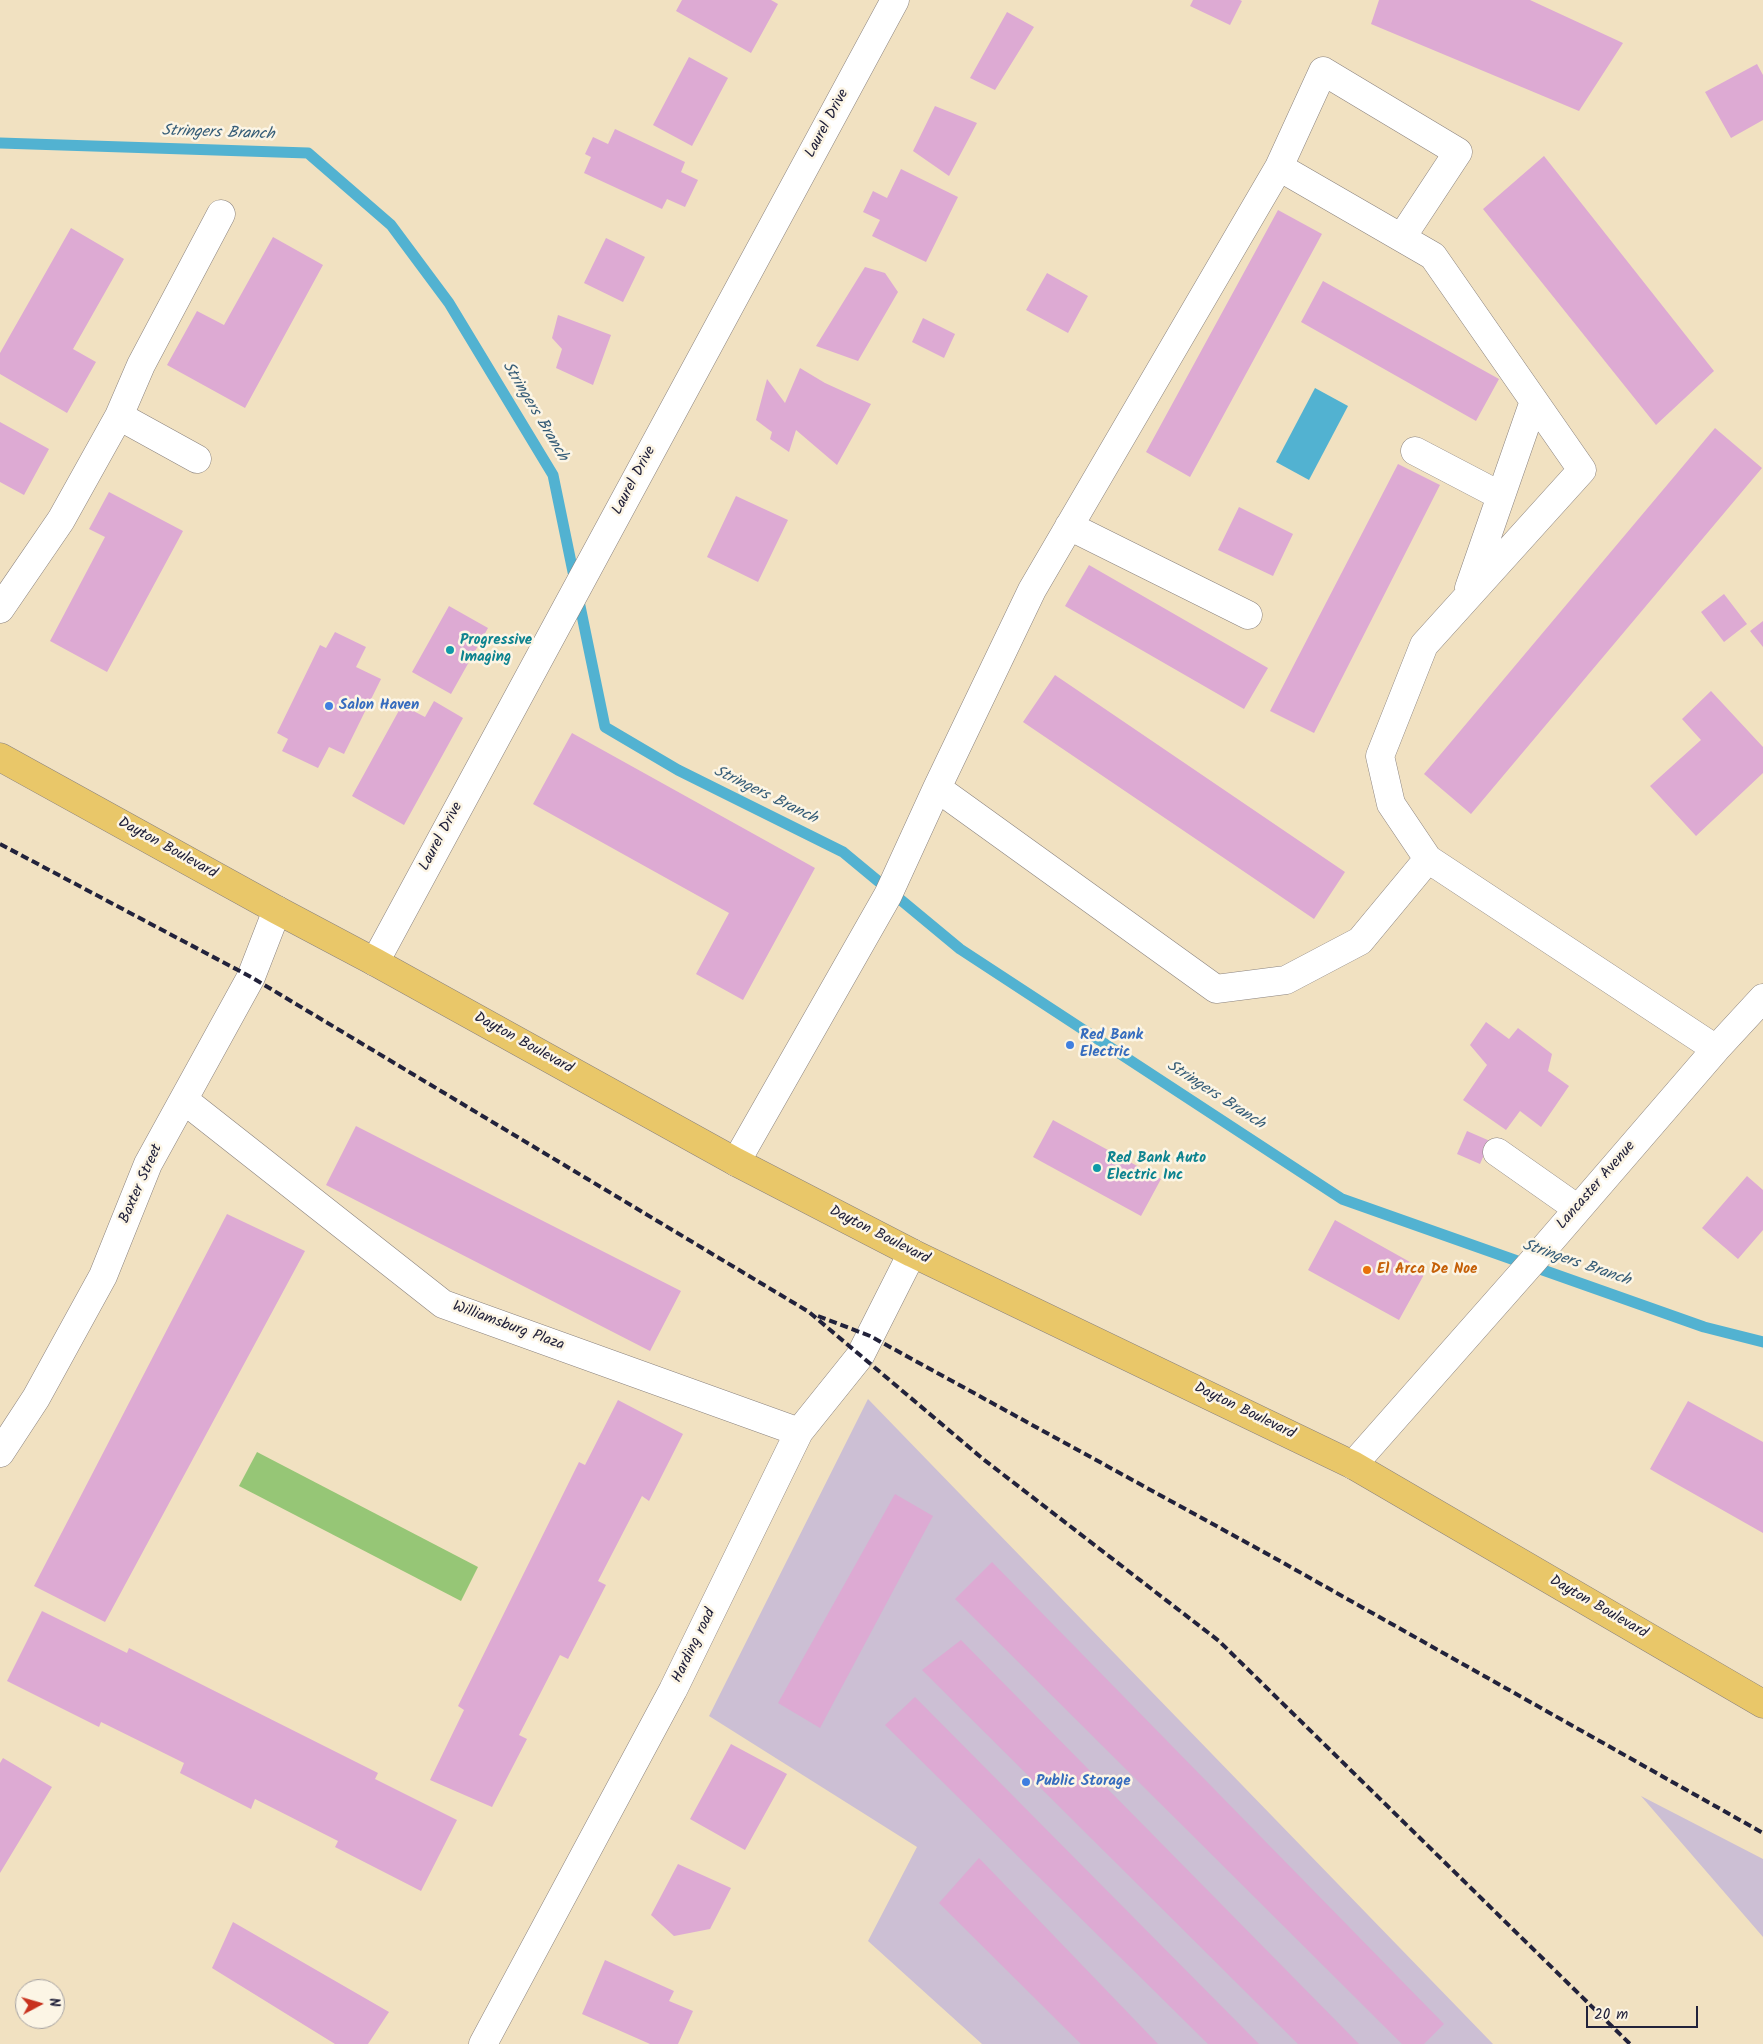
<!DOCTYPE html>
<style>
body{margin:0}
#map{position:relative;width:1763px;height:2044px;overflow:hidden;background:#f1e1c1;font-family:Kalam,sans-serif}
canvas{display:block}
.north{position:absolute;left:15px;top:1979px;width:50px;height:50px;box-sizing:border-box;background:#fcf5e5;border:1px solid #a5a1a1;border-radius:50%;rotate:84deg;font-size:14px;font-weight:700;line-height:20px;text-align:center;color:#22223b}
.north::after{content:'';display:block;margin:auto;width:18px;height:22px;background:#c8321e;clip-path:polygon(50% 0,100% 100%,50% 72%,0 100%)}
.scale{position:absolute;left:1586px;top:2006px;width:112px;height:22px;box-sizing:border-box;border:2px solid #22223b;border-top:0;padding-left:6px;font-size:15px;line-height:18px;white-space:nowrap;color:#22223b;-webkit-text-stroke:4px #fcf5e5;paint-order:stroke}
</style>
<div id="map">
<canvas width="1763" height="2044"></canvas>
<div class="north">N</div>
<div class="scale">20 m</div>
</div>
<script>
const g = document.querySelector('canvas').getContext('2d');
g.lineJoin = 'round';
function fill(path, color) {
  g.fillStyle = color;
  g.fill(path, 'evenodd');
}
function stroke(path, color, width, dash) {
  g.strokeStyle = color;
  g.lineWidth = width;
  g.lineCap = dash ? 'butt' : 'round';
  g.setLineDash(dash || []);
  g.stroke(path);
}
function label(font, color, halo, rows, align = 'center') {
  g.font = font + ' Kalam,sans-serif';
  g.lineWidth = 5;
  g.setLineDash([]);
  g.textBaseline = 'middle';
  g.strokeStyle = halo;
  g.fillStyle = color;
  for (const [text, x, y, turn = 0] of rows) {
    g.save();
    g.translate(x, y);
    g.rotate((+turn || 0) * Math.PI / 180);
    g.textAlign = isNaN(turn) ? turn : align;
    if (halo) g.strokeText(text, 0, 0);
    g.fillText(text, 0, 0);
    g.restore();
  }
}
fill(new Path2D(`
 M868,1399L1493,2044H982L868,1941L917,1847L709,1716Z
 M1641,1796L1763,1859V1937Z`), '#ccbfd4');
fill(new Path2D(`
 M257,1452L478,1567L461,1601L239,1486Z`), '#96c676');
fill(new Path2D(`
 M1315,388L1348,406L1309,480L1276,462Z`), '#52b2d1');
stroke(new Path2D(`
 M0,143L308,153L391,225L449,303L553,475L605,727L678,770L843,852L960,949L1342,1199L1704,1327L1763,1342`), '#52b2d1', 11);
fill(new Path2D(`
 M682,0H771L778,4L751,53L676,11Z
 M1193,0H1240L1242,1L1230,25L1190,6Z
 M1379,0H1530L1623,43L1579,111L1371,24Z
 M1007,12L1034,27L995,90L970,78Z
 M689,57L728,78L692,146L653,125Z
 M1757,64L1763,75V120L1731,138L1705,92Z
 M935,106L977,123L949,176L913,151Z
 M615,129L685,162L681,172L698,180L685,207L667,199L662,209L584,173L591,157L585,154L593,137L608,144Z
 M1544,156L1714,371L1656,425L1483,209Z
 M901,169L958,197L926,262L872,236L880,220L863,212L873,191L887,198Z
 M1278,210L1322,234L1190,477L1146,452Z
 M71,228L124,259L73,349L96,362L67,413L0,374V353Z
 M273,237L323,265L245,408L167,365L197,311L224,325Z
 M606,238L645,257L623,302L584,283Z
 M865,267L885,273L898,292L858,361L816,346Z
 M1047,273L1088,296L1068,333L1026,310Z
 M1323,281L1499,379L1476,421L1301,322Z
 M558,315L611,335L593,385L556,368L562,349L552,338Z
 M923,318L955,334L944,358L912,342Z
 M800,368L825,383L871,404L837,465L796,430L789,452L770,439L772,432L756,420L767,379L785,403Z
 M0,422L49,449L24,495L0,482Z
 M1715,428L1762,468L1471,814L1424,774Z
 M1398,464L1440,485L1314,733L1270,711Z
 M109,492L183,531L107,672L50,641L105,537L89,529Z
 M736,496L788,520L758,582L707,557Z
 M1239,507L1293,534L1273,576L1218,550Z
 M1089,565L1268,668L1244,709L1065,606Z
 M1724,594L1747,624L1724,642L1701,612Z
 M449,606L488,628L451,694L412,672Z
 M1763,621V647L1750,631Z
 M335,632L366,647L356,667L381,679L344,754L329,747L318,768L282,751L288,739L277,733L320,645L326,648Z
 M1055,675L1345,872L1314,919L1023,722Z
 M1711,691L1763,747V773L1696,836L1650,786L1701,740L1682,719Z
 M434,701L463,718L404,825L352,796L402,705L425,717Z
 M572,733L815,868L743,1000L696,974L729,913L533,804Z
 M1486,1022L1509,1039L1518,1028L1552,1054L1548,1071L1569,1086L1541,1127L1520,1111L1506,1130L1463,1100L1487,1065L1470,1045Z
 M1053,1120L1161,1179L1141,1216L1033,1157Z
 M356,1126L681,1291L650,1351L326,1185Z
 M1467,1131L1490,1141L1480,1164L1457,1154Z
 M1747,1176L1763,1190V1230L1738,1259L1702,1228Z
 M227,1214L305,1251L105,1622L34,1586Z
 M1335,1220L1426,1271L1399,1320L1308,1270Z
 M618,1400L683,1434L649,1501L642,1496L598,1581L606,1585L568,1659L560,1655L519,1735L527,1739L492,1807L430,1780L464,1710L458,1706L579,1462L585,1465Z
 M1688,1401L1763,1442V1533L1650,1469Z
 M895,1494L933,1516L820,1728L778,1703Z
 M992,1562L1444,2024L1424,2044H1402L955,1599Z
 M42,1611L127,1653L129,1648L378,1773L375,1779L457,1820L421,1891L335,1847L338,1841L255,1799L251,1809L180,1773L184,1763L101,1722L99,1727L7,1681Z
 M961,1640L1359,2044H1298L922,1670Z
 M915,1697L1259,2044H1208L885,1725Z
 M731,1744L787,1774L745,1850L690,1819Z
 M3,1758L52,1787L0,1873V1763Z
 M979,1858L1158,2044H1081L939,1903Z
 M678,1864L731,1888L710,1929L674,1936L651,1915Z
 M233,1922L389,2012L368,2044H335L212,1968Z
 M605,1960L674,1991L669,2001L693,2011L678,2044H650L582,2014Z`), '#ddaad3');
const minor = new Path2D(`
 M1279,167L1323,71L1458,152L1402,237
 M119,416L197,459
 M1415,451L1501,496
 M1069,526L1248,615
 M1469,588L1534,401
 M0,609L61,520L119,416L141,365L221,214
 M937,788L1216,989L1286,980L1360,941L1428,859
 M375,962L895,0
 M184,1100L443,1304L799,1432
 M1497,1152L1578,1209
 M736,1162L888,895L937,788L1032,590L1279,167L1433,256L1582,470L1424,645L1380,756L1391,804L1428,859L1716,1049
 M0,1453L36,1398L103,1276L148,1164L251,977L277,910
 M1353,1465L1534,1260L1716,1049L1763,998
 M483,2044L673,1690L799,1432L860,1356L912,1253`);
const major = new Path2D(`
 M0,757L277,910L375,962L736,1162L912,1253L1353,1465L1763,1704`);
stroke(minor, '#8a827e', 29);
stroke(major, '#8a827e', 29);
stroke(minor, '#fff', 28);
stroke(major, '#e9c769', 28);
stroke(new Path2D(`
 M0,844L251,977L809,1312L983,1459L1219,1641L1630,2044
 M818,1316L870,1336L1271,1556L1763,1833`), '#22223b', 4, [8, 4]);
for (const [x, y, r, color] of [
 [450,650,5,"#0f9aa8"],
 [329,706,5,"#3f7fe0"],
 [1070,1045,5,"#3f7fe0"],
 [1097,1168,5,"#0f9aa8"],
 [1367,1270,5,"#e8710a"],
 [1026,1782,5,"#3f7fe0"]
]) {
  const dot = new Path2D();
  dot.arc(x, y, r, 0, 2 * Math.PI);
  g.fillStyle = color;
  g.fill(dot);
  stroke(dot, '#fcf5e5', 2);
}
label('15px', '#22223b', '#fcf5e5', [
 ["Laurel Drive",828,124,-62],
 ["Laurel Drive",635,481,-62],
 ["Laurel Drive",442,837,-62],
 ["Dayton Boulevard",167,849,29],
 ["Dayton Boulevard",523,1044,29],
 ["Baxter Street",142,1184,-66],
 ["Lancaster Avenue",1597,1186,-49],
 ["Dayton Boulevard",879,1236,27],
 ["Williamsburg Plaza",508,1327,20],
 ["Dayton Boulevard",1244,1412,26],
 ["Dayton Boulevard",1598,1608,30],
 ["Harding road",695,1646,-64]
]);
label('bold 15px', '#0d838f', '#fcf5e5', [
 ["Progressive",460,641],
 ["Imaging",460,658],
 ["Red Bank Auto",1107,1159],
 ["Electric Inc",1107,1176]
], 'left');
label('bold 15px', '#366cbe', '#fcf5e5', [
 ["Salon Haven",339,706],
 ["Red Bank",1080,1036],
 ["Electric",1080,1053],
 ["Public Storage",1036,1782]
], 'left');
label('bold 15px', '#c56008', '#fcf5e5', [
 ["El Arca De Noe",1377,1270]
], 'left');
label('italic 16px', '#355c77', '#fcf5e5', [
 ["Stringers Branch",218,134,2],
 ["Stringers Branch",534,412,59],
 ["Stringers Branch",765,796,26],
 ["Stringers Branch",1215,1096,33],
 ["Stringers Branch",1576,1264,19]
]);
</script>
